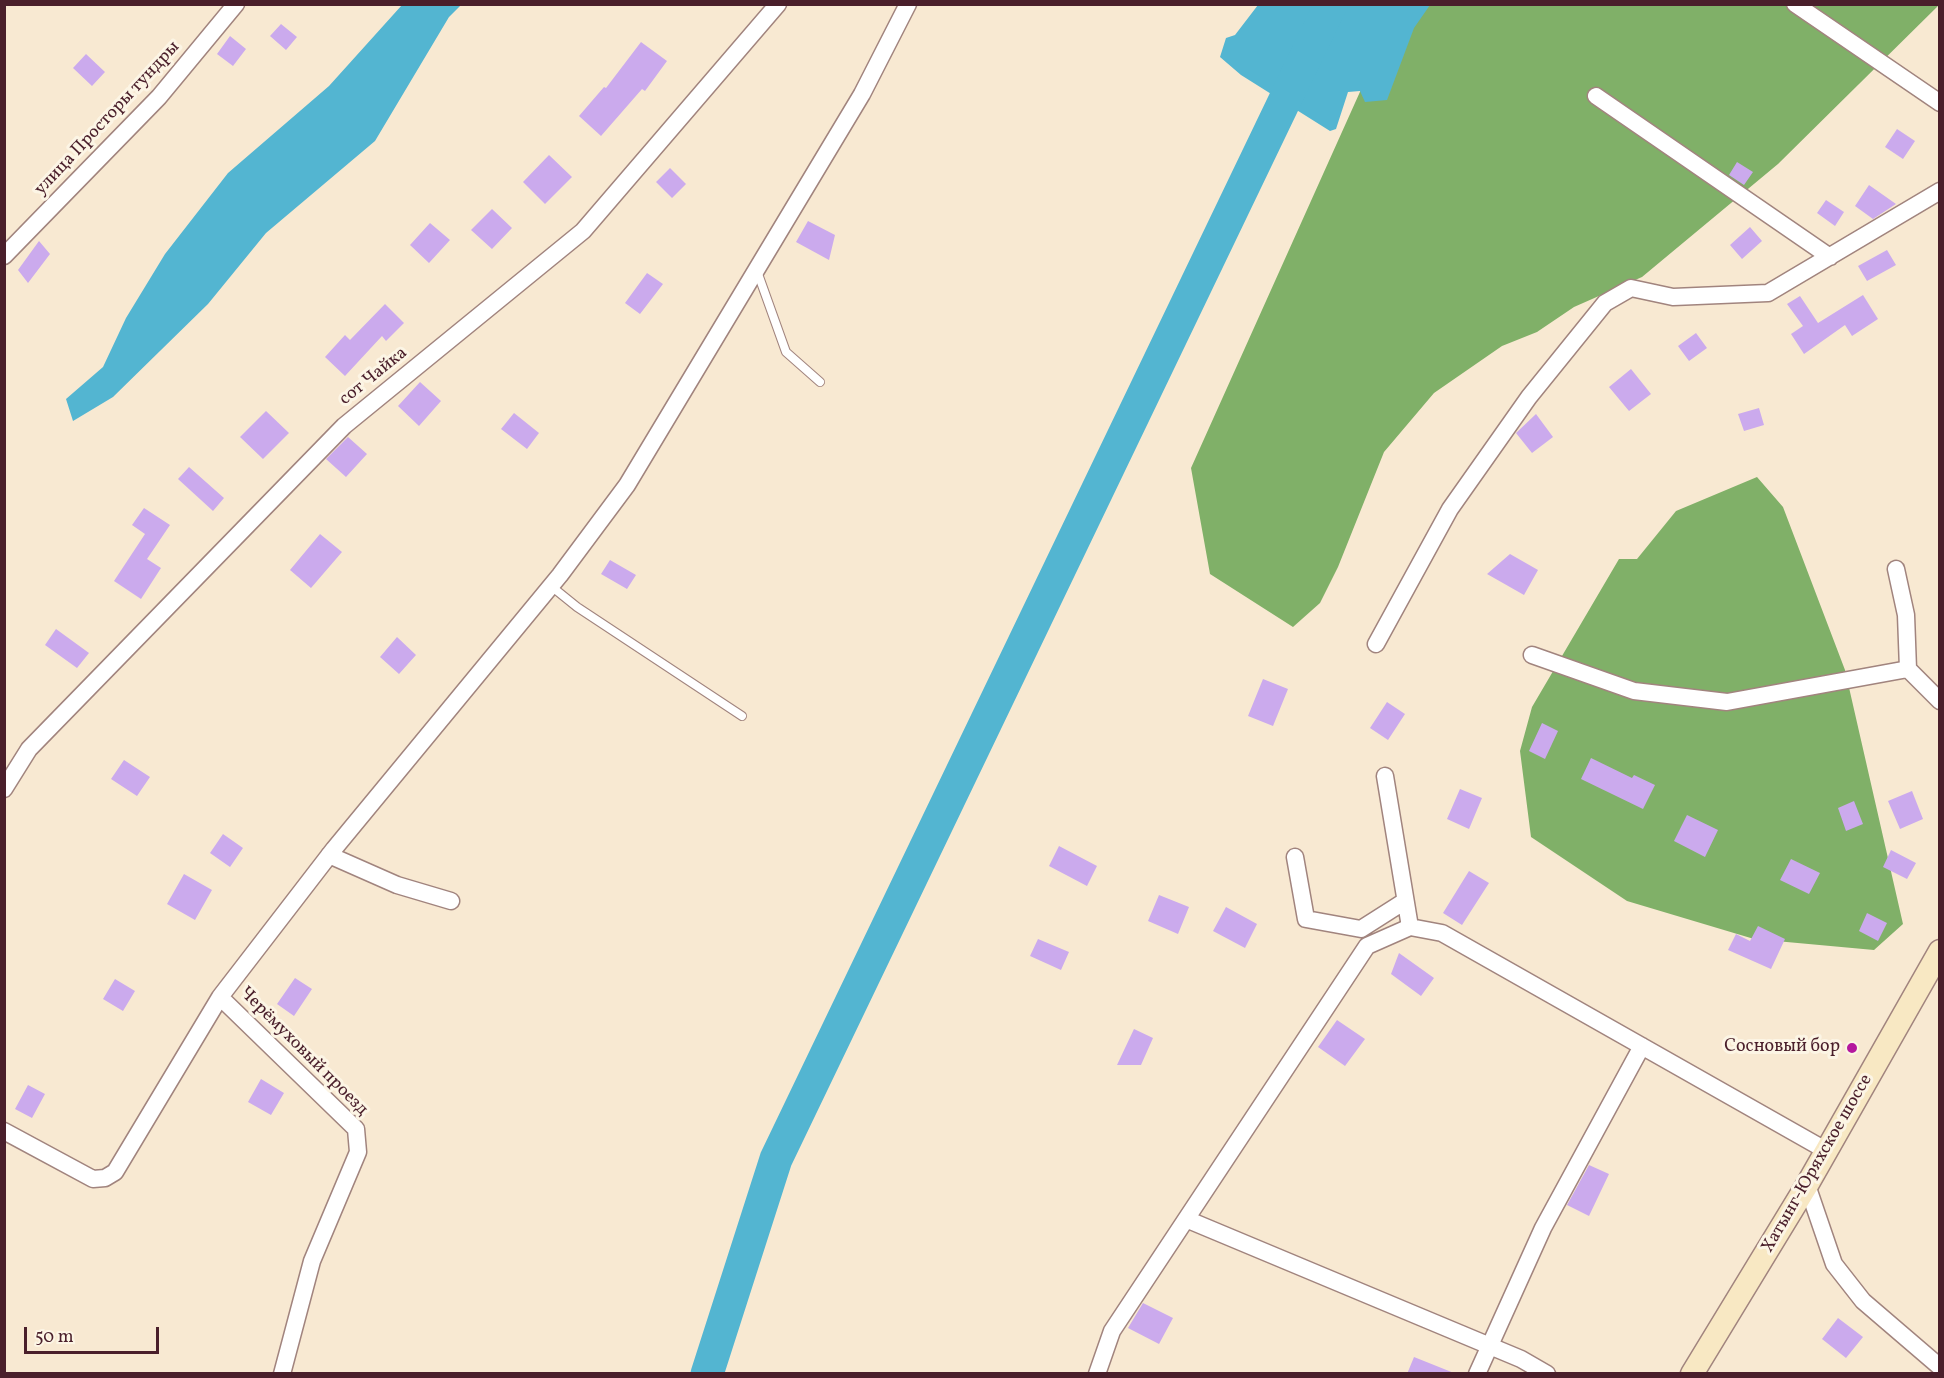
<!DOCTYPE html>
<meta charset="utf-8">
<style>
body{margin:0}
#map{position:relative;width:1944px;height:1378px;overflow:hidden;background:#f8e9d2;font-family:Vollkorn,serif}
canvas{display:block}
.frame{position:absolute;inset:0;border:6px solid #4a1f2b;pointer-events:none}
.scale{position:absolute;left:24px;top:1327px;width:135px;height:27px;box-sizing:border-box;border:3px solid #4a1f2b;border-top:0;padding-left:8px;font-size:18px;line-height:21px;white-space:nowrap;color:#4a1f2b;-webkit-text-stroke:4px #fcf5e5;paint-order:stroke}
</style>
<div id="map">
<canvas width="1944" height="1378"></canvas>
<div class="frame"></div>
<div class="scale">50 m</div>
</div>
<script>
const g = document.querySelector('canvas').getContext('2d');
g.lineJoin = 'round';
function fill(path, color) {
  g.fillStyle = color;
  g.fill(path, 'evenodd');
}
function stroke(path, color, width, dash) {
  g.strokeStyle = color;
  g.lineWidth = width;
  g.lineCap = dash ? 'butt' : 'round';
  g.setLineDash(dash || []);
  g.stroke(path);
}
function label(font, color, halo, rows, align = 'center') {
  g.font = font + ' Vollkorn,serif';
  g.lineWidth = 6;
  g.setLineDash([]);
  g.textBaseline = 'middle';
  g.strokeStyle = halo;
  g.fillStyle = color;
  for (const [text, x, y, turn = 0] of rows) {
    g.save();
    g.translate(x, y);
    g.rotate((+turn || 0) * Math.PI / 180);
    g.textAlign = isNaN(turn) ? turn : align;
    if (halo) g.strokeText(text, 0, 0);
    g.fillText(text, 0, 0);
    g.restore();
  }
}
fill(new Path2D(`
 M1399,5H1939L1778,164L1642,277L1574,307L1537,332L1502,346L1434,393L1384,452L1338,567L1320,603L1293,627L1210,574L1191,468Z
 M1757,477L1783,507L1845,670L1903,924L1874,950L1754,939L1627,901L1531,837L1520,751L1532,707L1619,559H1637L1676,511Z`), '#80b068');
fill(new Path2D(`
 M402,5H461L449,17L375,141L266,233L208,304L113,397L73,421L66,399L103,367L126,318L165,254L228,173L329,86Z
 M1258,5V4L1430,5L1414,28L1387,100L1365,102L1360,91L1348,92L1336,129L1330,131L1241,75L1220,57L1226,38L1235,35Z`), '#53b5d1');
stroke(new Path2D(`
 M707,1374L776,1159L1331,4`), '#53b5d1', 33);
fill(new Path2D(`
 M281,24L297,37L286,50L270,36Z
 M230,36L246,49L233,66L217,54Z
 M641,42L667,61L645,91L642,89L601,136L579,116L604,87L606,88Z
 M86,54L105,72L92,86L73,68Z
 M1897,129L1915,141L1903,159L1885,147Z
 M549,155L572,177L545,204L523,182Z
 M1737,162L1753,172L1744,185L1729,175Z
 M670,168L686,184L672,198L656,182Z
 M1869,185L1896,204L1873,219L1855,206Z
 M1826,200L1844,212L1835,226L1817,213Z
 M492,209L512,228L492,249L471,230Z
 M808,221L835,235L829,260L796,242Z
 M430,223L450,240L429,263L410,245Z
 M1750,227L1762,241L1742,259L1730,245Z
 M39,241L50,254L28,283L18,270Z
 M1887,250L1896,265L1867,281L1858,266Z
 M647,273L663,284L640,314L625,303Z
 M1863,295L1878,319L1852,336L1845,325L1804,354L1791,334L1803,326L1787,304L1800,296L1818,323Z
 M385,304L404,323L386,341L382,336L345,376L325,357L345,335L350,340Z
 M1696,333L1707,348L1689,361L1678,346Z
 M1631,369L1651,394L1629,411L1609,387Z
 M420,382L441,401L419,426L398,406Z
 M1759,408L1764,425L1744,431L1738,414Z
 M266,411L289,433L263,459L240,437Z
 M514,413L539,433L527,449L501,429Z
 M1536,414L1553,437L1532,453L1516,433Z
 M348,437L367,454L346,477L326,459Z
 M189,467L224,498L213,511L178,479Z
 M144,508L170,525L147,559L161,568L141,599L114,581L145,534L132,525Z
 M320,534L342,552L311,588L290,570Z
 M1510,554L1538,570L1524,595L1487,574Z
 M610,560L636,575L627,589L601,574Z
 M56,629L89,653L77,668L45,645Z
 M397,637L416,655L399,674L380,657Z
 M1263,679L1288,689L1273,726L1248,716Z
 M1387,702L1405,714L1388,740L1370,728Z
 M1542,723L1558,731L1545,759L1529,751Z
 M1591,758L1632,778L1634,775L1655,785L1643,809L1581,779Z
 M124,760L150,777L137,796L111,779Z
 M1460,789L1482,798L1469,829L1447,819Z
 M1912,791L1923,819L1900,829L1888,801Z
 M1854,801L1863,824L1846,831L1838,808Z
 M1687,815L1718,830L1705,857L1674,841Z
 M223,834L243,848L230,867L210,853Z
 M1059,846L1097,866L1087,886L1049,866Z
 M1891,850L1916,863L1907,879L1883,867Z
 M1791,859L1820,873L1809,894L1780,880Z
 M1469,871L1489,883L1462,925L1443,913Z
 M184,874L212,890L195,920L167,904Z
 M1159,895L1189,907L1178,934L1148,921Z
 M1226,907L1257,924L1245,948L1213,931Z
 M1867,913L1887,923L1878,941L1859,931Z
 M1758,926L1785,939L1771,969L1728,950L1736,934L1750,941Z
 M1038,939L1069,952L1061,970L1030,956Z
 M1399,953L1434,978L1421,996L1391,974Z
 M295,978L312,989L294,1016L277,1004Z
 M115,979L135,991L123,1011L103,999Z
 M1337,1020L1365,1039L1345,1066L1318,1047Z
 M1134,1029L1153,1038L1141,1065H1117Z
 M261,1079L284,1093L271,1115L248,1102Z
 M28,1085L45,1094L32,1118L15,1109Z
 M1589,1165L1609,1174L1589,1216L1567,1205Z
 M1143,1303L1173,1318L1159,1344L1128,1328Z
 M1838,1318L1863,1337L1846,1358L1822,1339Z
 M1414,1357L1454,1373V1374H1407Z`), '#cbaaed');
const service = new Path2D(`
 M757,271L786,352L820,382
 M551,586L577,607L742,716`);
const minor = new Path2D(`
 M1795,4L1940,103
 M1596,96L1830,257
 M4,256L159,97L236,4
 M1896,569L1906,615L1908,669
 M1376,644L1450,509L1529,397L1605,303L1631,288L1673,297L1768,293L1940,191
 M1532,655L1634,691L1727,702L1908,669L1940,701
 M1385,776L1410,927
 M4,789L29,749L344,426L583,231L778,4
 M329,855L397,885L451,901
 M1295,857L1306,919L1361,929L1405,901
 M220,997L356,1129L358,1152L312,1261L282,1374
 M4,1131L93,1179L105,1178L115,1172L220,997L334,849L560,575L627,485L862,94L908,4
 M1807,1185L1834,1264L1863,1301L1940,1367
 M1186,1219L1521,1359L1547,1374
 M1097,1374L1112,1331L1367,946L1410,927L1442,933L1827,1151
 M1477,1374L1543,1228L1642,1046`);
const secondary = new Path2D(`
 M1692,1374L1807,1185L1940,951`);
stroke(service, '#a1847e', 10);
stroke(minor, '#a1847e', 19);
stroke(secondary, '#a1847e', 25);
stroke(service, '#fff', 8);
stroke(minor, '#fff', 16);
stroke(secondary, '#f8e8c3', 22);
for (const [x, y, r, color] of [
 [1852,1048,6,"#b5179e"]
]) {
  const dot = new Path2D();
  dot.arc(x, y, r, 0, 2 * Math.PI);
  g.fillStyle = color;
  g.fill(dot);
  stroke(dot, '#fcf5e5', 2);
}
label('18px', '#4a1f2b', '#fcf5e5', [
 ["улица Просторы тундры",108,119,-47],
 ["сот Чайка",374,377,-39],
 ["Черёмуховый проезд",303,1052,45],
 ["Хатынг-Юряхское шоссе",1818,1164,-60]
]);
label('18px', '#4a1f2b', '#fcf5e5', [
 ["Сосновый бор",1840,1048]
], 'right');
</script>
